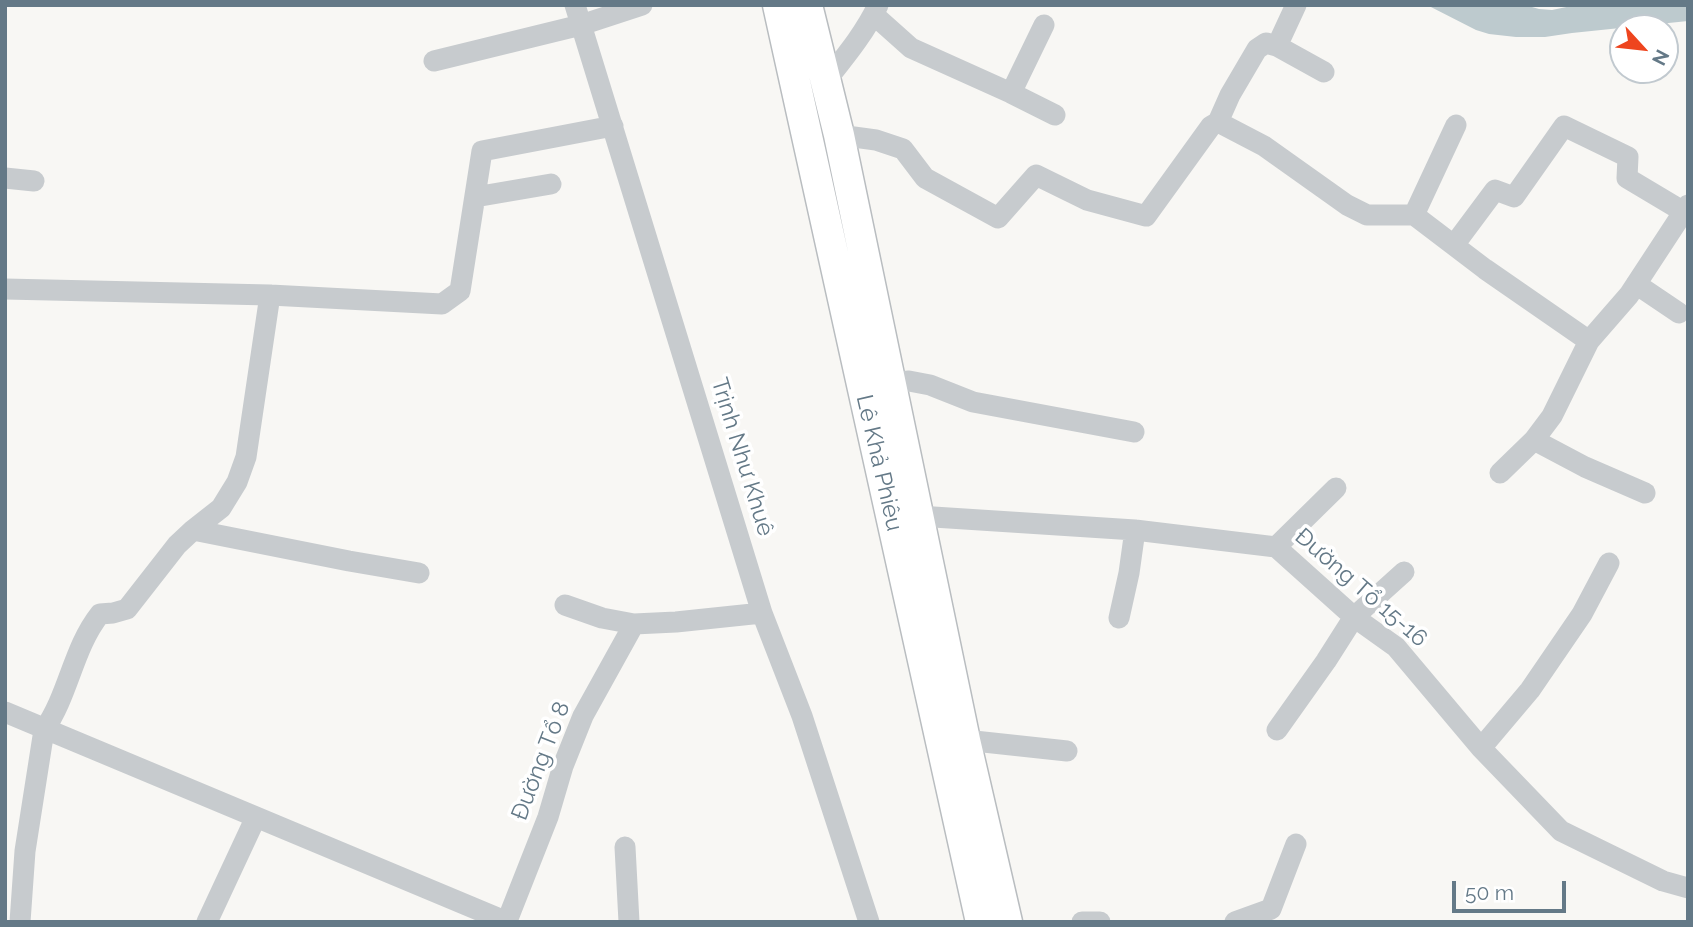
<!DOCTYPE html>
<meta charset="utf-8">
<style>
body{margin:0}
#map{position:relative;width:1693px;height:927px;overflow:hidden;background:#f8f7f4;font-family:Raleway,sans-serif}
canvas{display:block}
.frame{position:absolute;inset:0;border:7px solid #647987;pointer-events:none}
.north{position:absolute;left:1609px;top:14px;width:70px;height:70px;box-sizing:border-box;background:#fff;border:2px solid #c1c9cf;border-radius:50%;rotate:117deg;font-size:19px;font-weight:700;line-height:28px;text-align:center;color:#647987}
.north::after{content:'';display:block;margin:auto;width:24px;height:32px;background:#ee451e;clip-path:polygon(50% 0,100% 100%,50% 72%,0 100%)}
.scale{position:absolute;left:1452px;top:881px;width:114px;height:32px;box-sizing:border-box;border:4px solid #647987;border-top:0;padding-left:9px;font-size:21px;line-height:24px;white-space:nowrap;color:#647987;-webkit-text-stroke:5px #fff;paint-order:stroke}
</style>
<div id="map">
<canvas width="1693" height="927"></canvas>
<div class="frame"></div>
<div class="north">N</div>
<div class="scale">50 m</div>
</div>
<script>
const g = document.querySelector('canvas').getContext('2d');
g.lineJoin = 'round';
function fill(path, color) {
  g.fillStyle = color;
  g.fill(path, 'evenodd');
}
function stroke(path, color, width, dash) {
  g.strokeStyle = color;
  g.lineWidth = width;
  g.lineCap = dash ? 'butt' : 'round';
  g.setLineDash(dash || []);
  g.stroke(path);
}
function label(font, color, halo, rows, align = 'center') {
  g.font = font + ' Raleway,sans-serif';
  g.lineWidth = 7;
  g.setLineDash([]);
  g.textBaseline = 'middle';
  g.strokeStyle = halo;
  g.fillStyle = color;
  for (const [text, x, y, turn = 0] of rows) {
    g.save();
    g.translate(x, y);
    g.rotate((+turn || 0) * Math.PI / 180);
    g.textAlign = isNaN(turn) ? turn : align;
    if (halo) g.strokeText(text, 0, 0);
    g.fillText(text, 0, 0);
    g.restore();
  }
}
fill(new Path2D(`
 M1427,5H1525L1539,9L1552,10L1576,5H1688V21L1572,33L1545,37H1516L1489,34L1476,30Z`), '#bdcace');
const highway = new Path2D(`
 M778,5L981,922
 M807,5L839,135L965,740L1007,922`);
stroke(highway, '#b9bdc0', 33);
stroke(new Path2D(`
 M575,5L762,613L802,716L869,922
 M874,15L911,48L1011,93L1055,115
 M1277,46L1296,5
 M434,61L581,25L642,5
 M825,82C844,58 865,33 878,5
 M1011,93L1044,25
 M1218,122L1230,95L1257,49L1266,43L1277,46L1324,72
 M839,135L876,140L903,149L925,178L998,218L1036,175L1087,200L1146,216L1211,126L1218,122L1264,146L1347,205L1367,215H1414L1485,269L1589,341
 M5,178L34,181
 M475,197L551,184
 M1414,215L1456,125
 M1454,245L1495,190L1514,197L1564,126L1628,157L1627,178L1684,212
 M1636,284L1679,313
 M5,289L270,295L442,304L460,291L482,151L613,126
 M891,383L909,381L930,385L973,402L1134,432
 M1534,440L1585,467L1645,493
 M1500,473L1534,440L1552,416L1589,341L1629,295L1688,205
 M918,516L1135,530L1276,547L1354,617L1396,647L1481,748L1561,831L1663,881L1688,888
 M193,530L349,561L419,573
 M1276,547L1336,488
 M565,605L602,618L634,624L676,622L762,613
 M1119,618L1129,573L1135,530
 M5,712L507,922
 M1277,730L1326,661L1354,617L1404,572
 M965,740L1067,751
 M1481,748L1530,690L1582,614L1609,563
 M625,847L629,922
 M507,921L548,817L563,766L583,716L634,624
 M20,922L25,851L44,730C69,694 73,648 100,614L113,613L127,609L177,545L193,530L221,508L237,482L246,457L270,295
 M207,922L256,817
 M1082,922H1100
 M1235,922L1271,909L1296,844`), '#c7cbce', 21);
stroke(highway, '#fff', 30);
label('23px', '#647987', '#fff', [
 ["Trịnh Như Khuê",742,457,73],
 ["Lê Khả Phiêu",879,463,77],
 ["Đường Tổ 15-16",1361,588,41],
 ["Đường Tổ 8",541,761,-69]
]);
</script>
